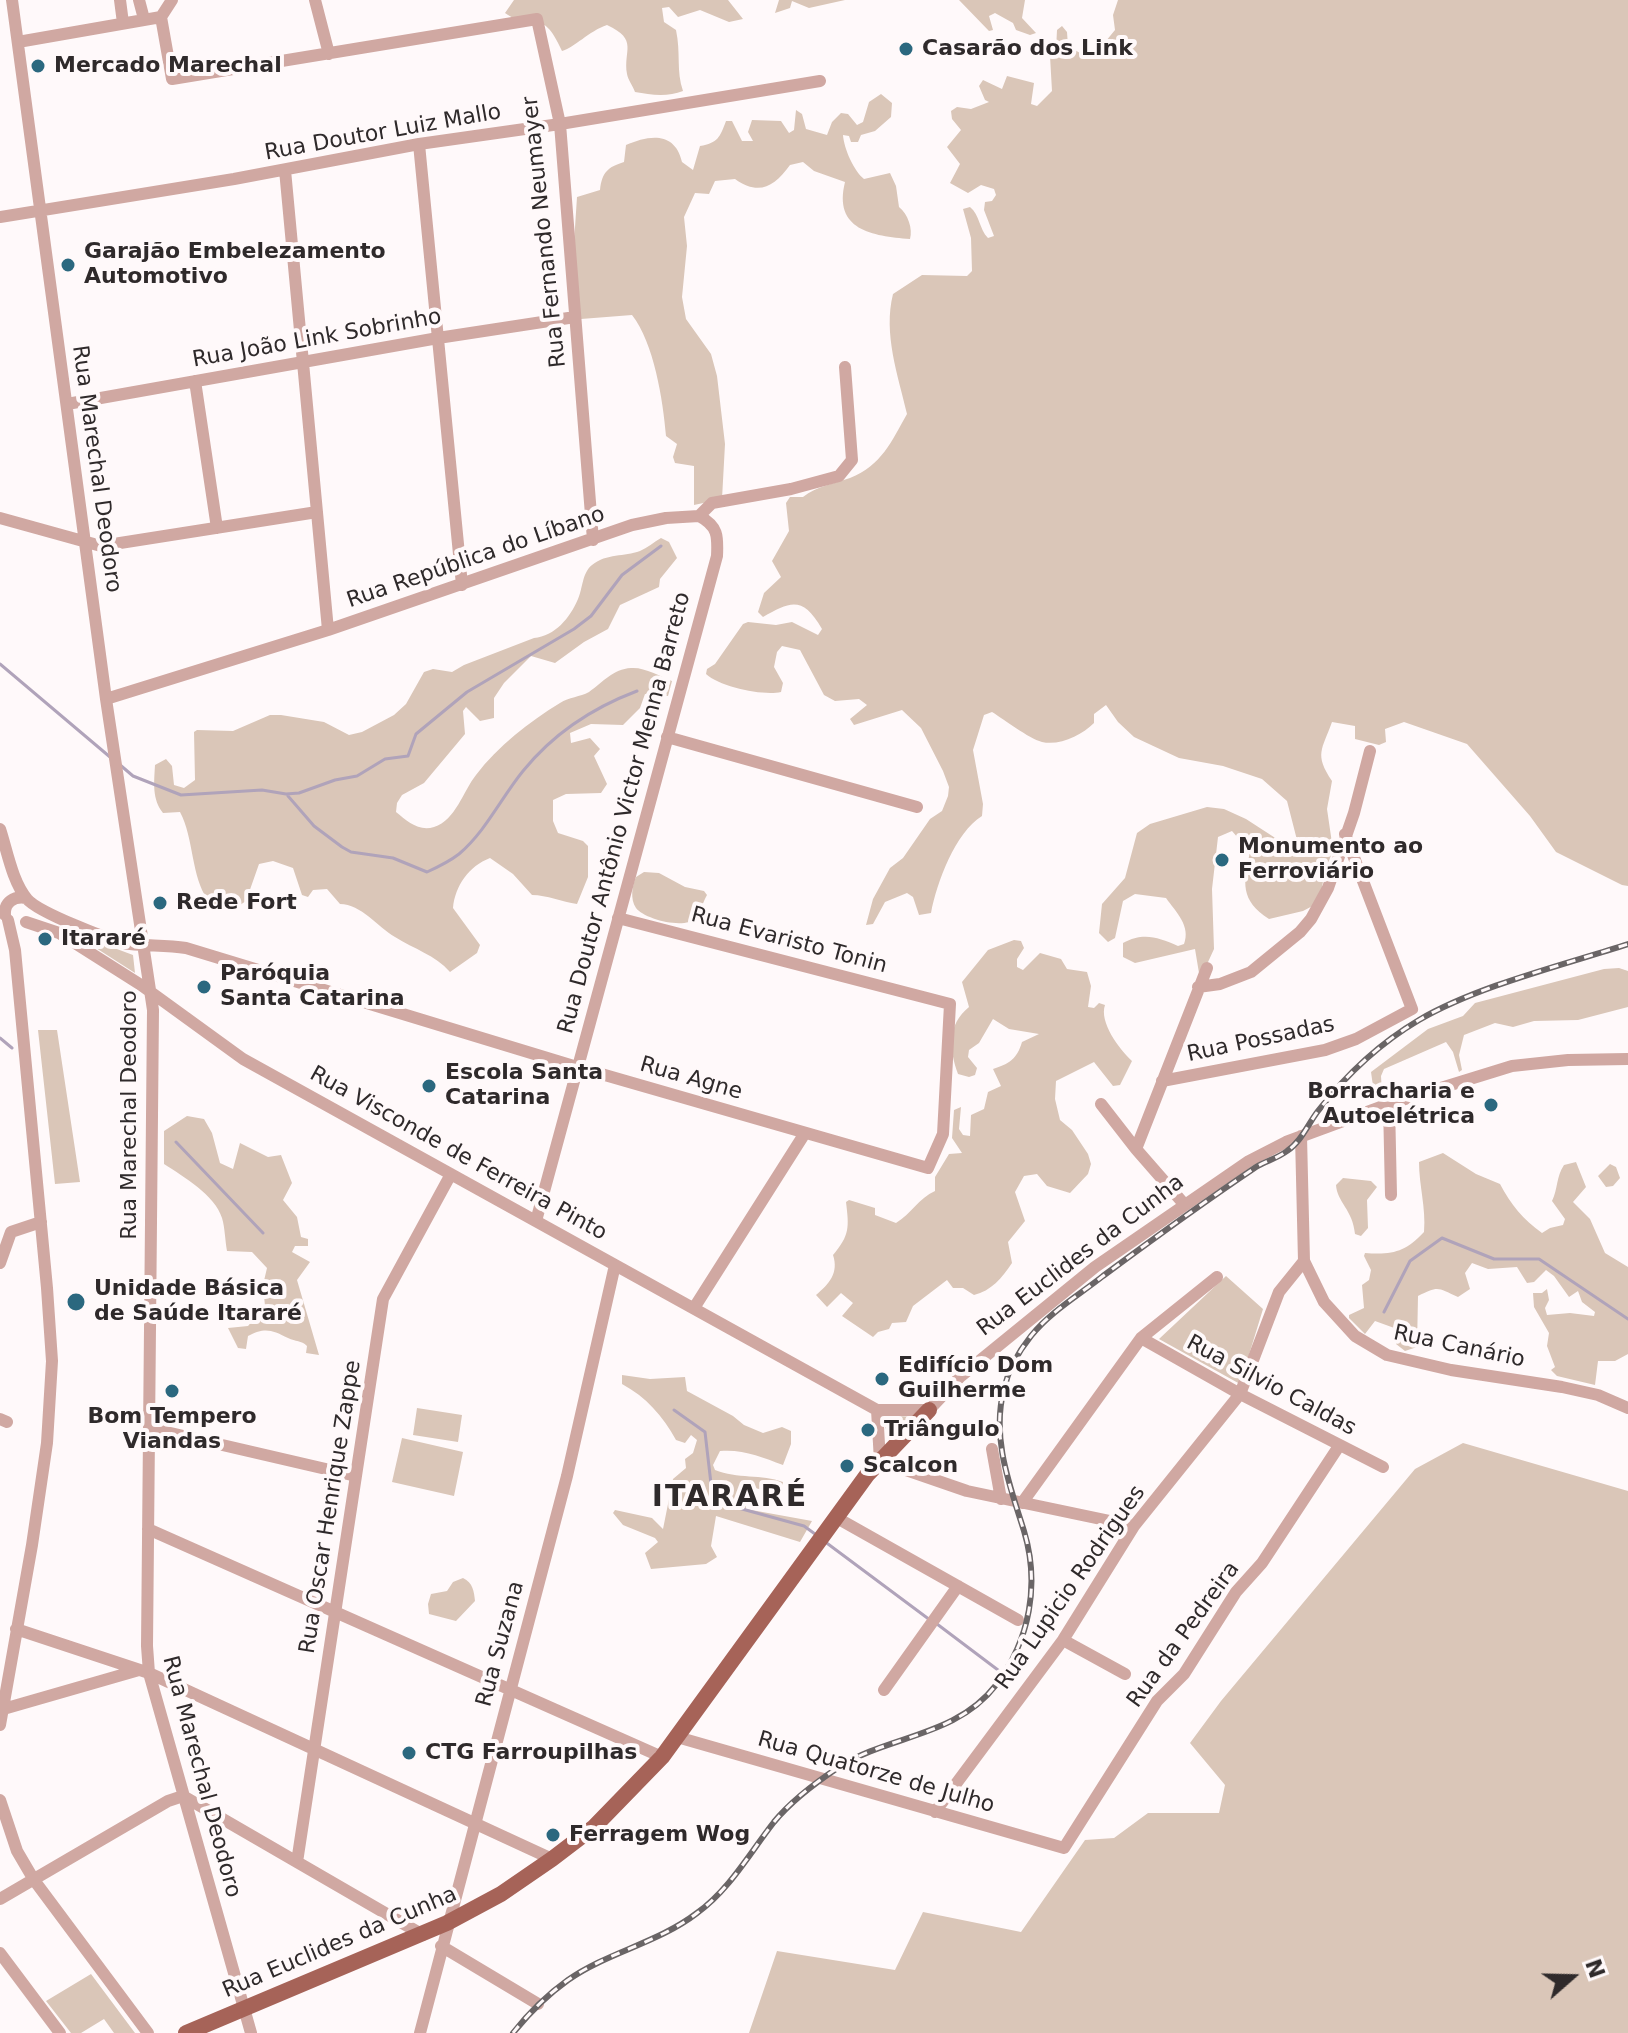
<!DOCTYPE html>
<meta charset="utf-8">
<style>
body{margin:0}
#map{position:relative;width:1628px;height:2033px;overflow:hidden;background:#fff9fa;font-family:"DejaVu Sans",sans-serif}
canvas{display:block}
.north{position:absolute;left:1532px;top:1937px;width:80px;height:80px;-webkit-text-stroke:6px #fff9fa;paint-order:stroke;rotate:70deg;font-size:22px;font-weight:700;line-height:32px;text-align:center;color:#2f2a2b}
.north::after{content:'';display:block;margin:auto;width:28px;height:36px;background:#2f2a2b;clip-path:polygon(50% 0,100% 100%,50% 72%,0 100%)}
</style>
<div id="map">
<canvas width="1628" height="2033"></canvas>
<div class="north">N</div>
</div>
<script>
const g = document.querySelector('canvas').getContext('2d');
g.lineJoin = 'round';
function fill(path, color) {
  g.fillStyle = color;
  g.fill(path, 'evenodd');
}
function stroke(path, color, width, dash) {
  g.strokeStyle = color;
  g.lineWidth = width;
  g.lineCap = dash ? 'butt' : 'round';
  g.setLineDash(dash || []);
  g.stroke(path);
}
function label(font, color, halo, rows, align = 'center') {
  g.font = font + ' "DejaVu Sans",sans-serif';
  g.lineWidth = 8;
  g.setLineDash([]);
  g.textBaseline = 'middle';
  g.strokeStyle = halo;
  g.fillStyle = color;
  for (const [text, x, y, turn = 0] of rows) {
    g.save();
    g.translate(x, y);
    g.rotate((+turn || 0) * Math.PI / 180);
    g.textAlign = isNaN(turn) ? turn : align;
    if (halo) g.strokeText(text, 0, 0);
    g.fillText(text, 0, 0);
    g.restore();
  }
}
fill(new Path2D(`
 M514,0H728L743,19L729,22L700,10L678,17L669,7L662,8L664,22L676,30C681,53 676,71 683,91C668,97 651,95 635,92C633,86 628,80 627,74C623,50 639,40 607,25C589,31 574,48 562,51C541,4 534,34 505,13Z
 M779,0H845L809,8L792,1L790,8L775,13Z
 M959,0H1025L1022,18L1036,33L1030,35L1016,30L1013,23L995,13L989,16L993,30L989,31Z
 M1118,0H1628V886L1622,885L1556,852L1530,816L1467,744L1404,722L1385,729L1386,742L1379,745L1355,739V726L1332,722C1322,750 1314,754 1332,781L1327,809L1333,850L1324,874L1320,902L1303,911L1269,919C1240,900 1243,883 1250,852L1232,831L1218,837L1212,889L1214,949L1203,973H1199L1195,949L1135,963L1123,957V943C1143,932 1158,937 1178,946L1184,944C1191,926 1176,912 1166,898L1135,894L1123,901L1115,938L1108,942L1099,933L1102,904L1125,878L1137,833L1150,824L1207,807L1224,809L1246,819L1283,843L1297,840L1287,801L1262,779L1223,766L1179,758L1134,737L1118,722L1106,705L1094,714V723C1082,735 1060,746 1042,742C1028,738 1005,720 992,712L984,715L973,750L983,804L982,816C955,833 937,882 931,913L919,915L913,897L907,893L885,902L873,924L866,925L873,899L890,868L903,858L930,819L942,811L948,796L949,787L943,771L921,728L902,710L854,725L850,719L867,705L859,699L835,701L824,695L800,650L782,646L777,652L774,667L783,683L781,692C763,696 720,687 706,674L707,669L715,664L743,624L748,622L776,625L792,622L818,635L822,629C803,596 791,601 763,617L758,612L764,593L781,577L772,561L789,531L786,503L790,497H803C817,486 833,484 850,478C882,465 891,442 907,414C898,375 883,334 893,294L922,275L967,276L972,271L971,238L963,209L970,207C980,215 979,229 988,238L994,236L984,210L985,202L992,201L996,195L994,189L981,185L968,193L950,183L960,164L947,147L961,130L952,119L951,111L957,107L971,109L989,102L985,100L979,86L983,80L1002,89L1007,76L1034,83L1031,104L1037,106L1052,91L1050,56L1056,50L1057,30L1062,26L1067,32L1068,46L1080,53L1101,47L1115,30L1113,15Z
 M881,94L892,103L891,117L875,131L861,135L858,142H851L849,136L843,135C844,149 854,171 864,179L890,173L896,186L899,207C908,214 913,229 910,239C872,236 833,230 845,182L814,171L803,162L790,165C774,187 759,196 735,179L715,181L709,194L695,193L684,217L687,246L682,297L686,319L711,354L717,376L725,444L722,499L694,505V466L675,463L673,457L677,444L666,436C663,400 654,343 632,315L581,319L572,273L577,197L600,190C602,172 608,167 624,162L626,145C649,135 675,131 682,162L693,170L700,146C718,143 720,137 726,121H732L742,141H753L748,132L752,120L781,121L789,133L794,130L796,110L802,114L806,129L827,135L832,122L841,113L848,114L857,125L863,122L869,102Z
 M661,538L669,542L677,558L660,579L659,587L620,605L608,629L584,642L555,663L531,656L504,683L494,698V718L480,721L466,707L463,711L465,734L424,783L402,795L397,803L396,812C407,821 419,832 434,827C456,820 463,791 476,775C498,746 529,722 560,703C569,697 580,697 589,692C603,682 613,669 631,668C645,667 659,676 672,681L668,696L645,694L640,708L623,725L591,724L570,733L571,743L590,738L600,749L594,756L607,784L601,793L566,794L553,800V821L558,833L583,841L588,846V877L577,904C562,902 547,895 532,895L513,874L490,858C469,866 455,886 453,908L480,945L477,953L450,972C435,955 414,949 395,937C378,927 361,904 340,904L327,889L313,890L308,897L302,895L293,868L273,861L259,864L246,901L231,911C223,909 214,908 208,900C191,877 194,838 180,812L163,813C152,799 154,783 155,765L166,759L172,766L174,785L184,788L195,780L194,732L197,730L233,731L270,715H281L324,722L349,735L362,732L394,715L406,704L424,672L433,669L452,672L464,665L534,638C555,636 570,618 578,599C583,588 582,573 592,565C607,553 624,557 640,551C647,548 654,542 661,538Z
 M644,872L659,873L685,887L704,891L707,895C703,902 700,913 696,918C685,930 644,919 636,908C630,899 632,886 636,877Z
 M71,932L133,955L135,973Z
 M1014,940L1021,941L1024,948L1017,959V967L1023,970L1040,953L1061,959L1067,969L1087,972L1091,986L1088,1007L1094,1008L1099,1003L1105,1005C1099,1022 1119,1049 1132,1061L1120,1085L1113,1086L1094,1062L1056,1081L1055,1099L1060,1120L1072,1130L1088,1154L1091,1164L1088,1174L1070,1193L1047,1186L1037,1174L1024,1176L1015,1192L1025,1221L1008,1242L1012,1263C1002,1278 991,1291 974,1295L963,1288H953L947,1280L913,1306L906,1322L892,1323L889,1329L878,1332L873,1337L842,1316L853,1303L841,1293L827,1307L816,1295C829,1284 839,1273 833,1255C850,1235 849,1227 846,1202L849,1200L875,1208V1215L896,1223C911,1214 919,1198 935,1191V1177L949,1154L962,1153L952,1138L954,1110L961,1107L959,1129L963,1135L970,1136L971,1115L984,1109L988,1092L1001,1086L993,1069C1009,1064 1017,1059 1022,1042L1039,1034L1009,1029L993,1019L979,1043L969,1050L968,1057L977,1068L975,1075L969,1077L958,1074C949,1049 947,1025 969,1007L962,982L988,950Z
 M1619,968L1628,971V1007L1578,1020L1534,1021L1513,1027L1495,1023L1464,1035L1459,1055L1462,1070L1459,1072L1453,1052L1446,1042L1384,1069L1381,1076L1382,1094L1379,1095L1373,1086L1371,1072L1428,1029L1463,1016L1475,1003L1604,969Z
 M38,1030H57L80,1182L55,1184Z
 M187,1116L204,1119L212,1133L220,1163L233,1169L240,1143L268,1157L281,1155L292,1183L283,1200L297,1217L301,1237L308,1239V1246H295L292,1252L310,1262L297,1280L319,1355L306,1353L307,1346C301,1340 296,1342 288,1338C272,1330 265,1327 248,1336L246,1349L238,1348L228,1328L248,1326L265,1306L263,1285L267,1268L252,1252L227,1251C225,1240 225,1228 222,1218C215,1195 184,1177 164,1164V1131Z
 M1443,1153L1476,1174L1500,1184C1511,1205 1523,1219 1542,1233L1550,1228L1563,1225L1565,1219L1552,1201C1558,1189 1556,1177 1564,1165L1576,1162L1586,1187L1573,1202L1590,1219L1605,1253L1628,1267V1354L1615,1361H1598L1595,1385L1557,1376L1551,1370L1555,1367L1547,1346L1549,1333L1534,1307L1533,1293H1542L1547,1289L1549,1300L1545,1308L1547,1315L1570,1313L1594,1316L1595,1312L1582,1302L1578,1291L1569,1297L1554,1276L1546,1270L1534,1282L1527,1283L1517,1267L1488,1269L1472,1263L1465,1273L1470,1289L1458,1297C1438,1288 1439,1285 1418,1296L1417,1347L1405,1351L1396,1344L1397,1329L1375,1321L1365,1334L1349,1318V1315L1364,1308L1362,1285L1369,1280L1371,1270L1364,1256L1365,1253C1393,1255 1405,1252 1424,1232C1426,1207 1419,1186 1419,1162Z
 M1610,1164L1616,1167L1620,1178L1613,1186L1606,1187L1598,1176Z
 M1343,1178L1371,1181L1377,1187L1367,1200L1368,1228L1361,1236L1355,1234C1353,1210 1337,1202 1336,1185Z
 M1226,1276L1263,1309L1240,1384L1159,1339Z
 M622,1375L650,1379L685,1377L687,1391L733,1416L744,1425L763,1433L782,1427L791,1431V1444L783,1465C762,1457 743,1449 720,1451L713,1465L715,1470C737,1479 762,1474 783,1482L781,1494L746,1486V1509L812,1521L800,1542L716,1516L711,1546L717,1557L706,1564L651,1569L645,1553L658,1542L655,1538L623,1525L613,1513L615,1510L652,1518L663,1529L673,1479L686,1468L685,1459L693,1453L697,1440L691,1435L685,1443L676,1440C663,1416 646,1397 622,1384Z
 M417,1408L462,1415L458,1442L413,1435Z
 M880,1415L915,1417L892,1444Z
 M402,1438L463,1452L454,1496L392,1482Z
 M1463,1443L1628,1491V2033H749L777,1951L895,1970L923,1912L1021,1932L1085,1840L1114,1838L1148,1813H1219L1225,1785L1190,1743L1221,1701L1415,1469Z
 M463,1578C473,1583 474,1591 475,1601L456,1621L429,1614L428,1604L431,1594L447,1591L453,1582Z
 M91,1974L135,2033H114L104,2019L81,2033H71L46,2001Z`), '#dac6b8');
stroke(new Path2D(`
 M0,664L110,757
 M119,764L133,776L181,795L262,790L286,794L299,793L335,780L357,776L385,759L408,756L416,734L467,692L574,629L591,616L622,575L661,546
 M288,796L314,826L342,847L351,852L393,858L427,872C438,867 450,861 459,854C486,831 501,798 523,771C553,734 592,708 637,691
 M0,1038L12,1048
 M176,1142L263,1233
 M1384,1312L1410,1261L1442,1238L1494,1259H1539L1628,1319
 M674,1410L705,1432L713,1501L804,1526L815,1534
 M824,1541L930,1620
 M937,1624L998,1670`), '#b0a3ba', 3);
stroke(new Path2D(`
 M12,0L106,699L153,1010L147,1646L149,1673L251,2033
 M120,0L123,23
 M139,0L144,19
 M315,0L329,54
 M161,17L172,79L537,19L560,124L593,540
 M18,42L161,17L172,0
 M419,144L462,585
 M285,170L328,630
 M0,217L234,179L419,144L560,124L820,81
 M195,381L217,528
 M67,404L438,338L575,317
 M0,518L101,546L317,512
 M106,699L328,630L632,525L666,518L699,516L712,503L791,489L839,476L852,460L845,367
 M667,737L917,807
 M0,829C7,850 12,881 27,899C38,912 112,942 130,944C149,946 167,945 186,948L577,1067L928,1168L943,1134L950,1004L618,918
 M5,915C4,902 14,896 26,898
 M26,922L59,933L141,985L243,1059L877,1410H929L961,1376L1095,1267L1249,1161L1286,1142L1389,1104L1512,1066L1568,1060L1628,1059
 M1198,987L1220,984L1251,972L1300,932L1311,919L1328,888L1354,813L1370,751
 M1162,1081L1325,1050L1356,1039L1412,1009L1345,834
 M1101,1104L1136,1149
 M1389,1104L1391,1195
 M1301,1136L1304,1261L1324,1302L1355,1336L1387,1355L1451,1370L1562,1387L1598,1395L1628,1408
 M1184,1204L1136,1149L1207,968
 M536,1221L717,556C718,536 718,526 699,516
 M0,1263L11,1232L41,1222
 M694,1308L805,1133
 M1141,1338L1240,1394L1383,1467
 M877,1410L880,1461L967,1491L1134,1526
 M0,1419L7,1422
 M149,1428L356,1476
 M992,1449L1001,1499
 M1022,1503L1141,1338L1217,1277
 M837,1518L1018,1620
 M148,1529L662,1757
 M16,1629L149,1673L552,1859
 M1063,1640L1125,1674
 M884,1690L958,1586
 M0,1710L139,1670
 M0,1725L32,1545L47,1443L52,1361L47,1288L15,950L8,920
 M677,1737L1064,1848L1157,1701L1184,1674L1236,1592L1262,1563L1339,1446
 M0,1800L17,1851L34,1880L148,2033
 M935,1812L1063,1640L1134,1526L1240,1394L1279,1292L1304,1261
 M297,1862L383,1299L451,1174
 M0,1899L168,1801L183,1796L423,1935
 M441,1946L538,2004
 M0,1953L60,2033
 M420,2033L567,1476L615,1265`), '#d0a8a2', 12);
stroke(new Path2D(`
 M186,2033L447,1923L501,1894L552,1859L594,1827L662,1757L867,1475L929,1410`), '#a66358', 16);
const rail = new Path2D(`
 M513,2033C529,2013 547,1995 568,1980C608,1952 658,1943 697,1913C730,1889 749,1854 774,1822C792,1800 815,1783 839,1767C889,1735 956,1737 996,1685C1030,1640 1040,1584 1024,1531C1010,1486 991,1438 1004,1389C1008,1371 1019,1351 1031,1336C1050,1312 1079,1295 1103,1276C1153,1239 1204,1202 1256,1167C1266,1161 1278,1158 1287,1151C1301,1142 1308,1124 1318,1111C1346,1075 1380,1043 1419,1020C1477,986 1563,965 1628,944`);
stroke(rail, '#6a6566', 6);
stroke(rail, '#fff9fa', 3, [9]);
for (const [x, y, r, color] of [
 [906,49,8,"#2b687f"],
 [38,66,8,"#2b687f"],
 [68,265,8,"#2b687f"],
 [1222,860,8,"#2b687f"],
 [160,903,8,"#2b687f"],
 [45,939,8,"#2b687f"],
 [204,987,8,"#2b687f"],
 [429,1086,8,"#2b687f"],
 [1491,1105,8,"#2b687f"],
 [76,1302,10,"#2b687f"],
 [882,1379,8,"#2b687f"],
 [172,1391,8,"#2b687f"],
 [868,1430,8,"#2b687f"],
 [847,1466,8,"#2b687f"],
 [409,1753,8,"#2b687f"],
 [553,1835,8,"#2b687f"]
]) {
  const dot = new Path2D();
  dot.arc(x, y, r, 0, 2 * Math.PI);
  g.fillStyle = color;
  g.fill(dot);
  stroke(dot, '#fff9fa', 3);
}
label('bold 22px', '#2f2a2b', '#fff9fa', [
 ["Casarão dos Link",922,49],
 ["Mercado Marechal",54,66],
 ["Garajão Embelezamento",84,252],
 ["Automotivo",84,277],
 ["Monumento ao",1238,847],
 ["Ferroviário",1238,872],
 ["Rede Fort",176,903],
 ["Itararé",61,939],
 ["Paróquia",220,974],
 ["Santa Catarina",220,999],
 ["Escola Santa",445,1073],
 ["Catarina",445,1098],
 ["Borracharia e",1475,1092,"right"],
 ["Autoelétrica",1475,1117,"right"],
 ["Unidade Básica",94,1289],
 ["de Saúde Itararé",94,1314],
 ["Edifício Dom",898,1366],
 ["Guilherme",898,1391],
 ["Bom Tempero",172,1417,"center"],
 ["Viandas",172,1442,"center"],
 ["Triângulo",884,1430],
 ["Scalcon",863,1466],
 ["CTG Farroupilhas",425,1753],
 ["Ferragem Wog",569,1835]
], 'left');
label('22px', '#2f2a2b', '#fff9fa', [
 ["Rua Doutor Luiz Mallo",383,133,-10],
 ["Rua Fernando Neumayer",545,232,-96],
 ["Rua João Link Sobrinho",317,339,-10],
 ["Rua Marechal Deodoro",96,469,82],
 ["Rua República do Líbano",476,558,-19],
 ["Rua Doutor Antônio Victor Menna Barreto",625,813,-75],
 ["Rua Evaristo Tonin",789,941,15],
 ["Rua Possadas",1261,1040,-12],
 ["Rua Agne",691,1079,16],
 ["Rua Marechal Deodoro",130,1115,-90],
 ["Rua Visconde de Ferreira Pinto",458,1154,29],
 ["Rua Euclides da Cunha",1081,1256,-37],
 ["Rua Canário",1459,1347,12],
 ["Rua Silvio Caldas",1271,1386,28],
 ["Rua Oscar Henrique Zappe",331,1507,-81],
 ["Rua Lupicio Rodrigues",1071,1588,-55],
 ["Rua da Pedreira",1184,1635,-54],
 ["Rua Suzana",501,1644,-75],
 ["Rua Quatorze de Julho",876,1773,16],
 ["Rua Marechal Deodoro",201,1777,75],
 ["Rua Euclides da Cunha",340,1943,-23]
]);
g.letterSpacing = '2px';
label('bold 30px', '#2f2a2b', '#fff9fa', [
 ["ITARARÉ",730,1498]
]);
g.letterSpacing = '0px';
</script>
